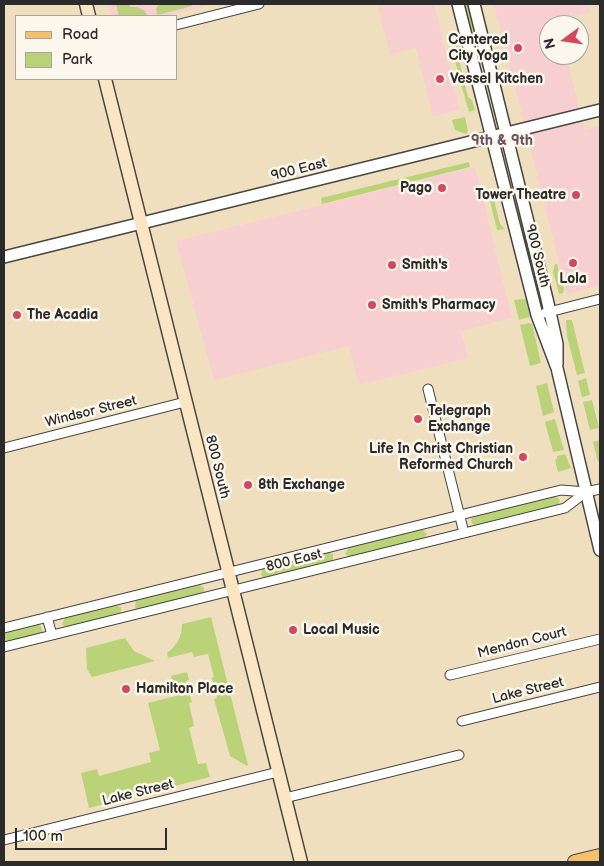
<!DOCTYPE html>
<style>
body{margin:0}
#map{position:relative;width:604px;height:866px;overflow:hidden;background:#efdfbf;font-family:"Balsamiq Sans",sans-serif}
canvas{display:block}
.frame{position:absolute;inset:0;border:5px solid #2b2b2b;pointer-events:none}
.legend{position:absolute;left:15px;top:15px;width:162px;height:65px;box-sizing:border-box;background:#fbf7ec;border:1px solid #a8a59f;margin:0;padding:6px 9px;list-style:none;font-size:15px;color:#2b2b2b}
.legend li{display:flex;align-items:center;gap:10px;height:25px}
.legend b{width:25px;border:1px solid #a8a59f}
.north{position:absolute;left:539px;top:15px;width:50px;height:50px;box-sizing:border-box;background:#fbf7ec;border:1px solid #a8a59f;border-radius:50%;rotate:256deg;font-size:14px;font-weight:700;line-height:20px;text-align:center;color:#2b2b2b}
.north::after{content:'';display:block;margin:auto;width:18px;height:22px;background:#d1495b;clip-path:polygon(50% 0,100% 100%,50% 72%,0 100%)}
.scale{position:absolute;left:15px;top:828px;width:152px;height:22px;box-sizing:border-box;border:2px solid #2b2b2b;border-top:0;padding-left:6px;font-size:15px;line-height:18px;white-space:nowrap;color:#2b2b2b;-webkit-text-stroke:4px #fbf7ec;paint-order:stroke}
</style>
<div id="map">
<canvas width="604" height="866"></canvas>
<div class="frame"></div>
<ul class="legend">
<li><b style="height:6px;background:#f4c16a"></b>Road</li>
<li><b style="height:14px;background:#bbd378"></b>Park</li>
</ul>
<div class="north">N</div>
<div class="scale">100 m</div>
</div>
<script>
const g = document.querySelector('canvas').getContext('2d');
g.lineJoin = 'round';
function fill(path, color) {
  g.fillStyle = color;
  g.fill(path, 'evenodd');
}
function stroke(path, color, width, dash) {
  g.strokeStyle = color;
  g.lineWidth = width;
  g.lineCap = dash ? 'butt' : 'round';
  g.setLineDash(dash || []);
  g.stroke(path);
}
function label(font, color, halo, rows, align = 'center') {
  g.font = font + ' "Balsamiq Sans",sans-serif';
  g.lineWidth = 5;
  g.setLineDash([]);
  g.textBaseline = 'middle';
  g.strokeStyle = halo;
  g.fillStyle = color;
  for (const [text, x, y, turn = 0] of rows) {
    g.save();
    g.translate(x, y);
    g.rotate((+turn || 0) * Math.PI / 180);
    g.textAlign = isNaN(turn) ? turn : align;
    if (halo) g.strokeText(text, 0, 0);
    g.fillText(text, 0, 0);
    g.restore();
  }
}
fill(new Path2D(`
 M108,4H213L165,16H111Z
 M377,4H434L460,109L433,117L416,48L390,54Z
 M494,4H588L590,12L558,20V25H549V55H566L585,130L600,125V285L567,294Z
 M475,167L512,318L461,331L468,358L359,385L349,346L214,380L176,241Z`), '#f7cfd1');
fill(new Path2D(`
 M116,4H129L130,7H137L145,11L147,16H119Z
 M159,4H192V6L157,15L156,9Z
 M464,4H469L475,32L472,31Z
 M461,43L463,46L458,55L462,72H458L451,46Z
 M462,73L468,97L472,100L475,110L469,112L458,74Z
 M465,117L468,131L466,134L455,130L452,120Z
 M469,162L470,167L322,204L321,198Z
 M494,200L500,224L505,229L497,230L490,201Z
 M523,233L526,234L541,295L539,296Z
 M555,264H557L564,289L563,293L559,294L553,272Z
 M526,299L530,317L519,320L514,300Z
 M566,320H572L585,373L577,375L567,336Z
 M529,323L532,324L541,363L530,366L520,325Z
 M586,378L590,395L582,397L578,381Z
 M547,383L554,412L543,416L536,386Z
 M592,400L599,428L590,430L583,402Z
 M555,419L564,450L553,452L545,422Z
 M600,440V461L598,462L593,442Z
 M565,454L571,468L558,472L555,460L557,459V456Z
 M555,496L560,500L558,506L479,526L472,524L471,520L475,515Z
 M422,529L427,534L423,540L351,557L345,554L349,547Z
 M328,552L333,554V561L264,578L261,575L262,570L264,568Z
 M199,584L204,588V592L201,595L138,610L135,607L136,600Z
 M114,605L121,607V614L66,628L62,624L65,618Z
 M211,617L248,765L247,766L230,756L214,699L217,698L212,678L214,677L208,654L194,657L192,652L168,658L167,653C177,645 182,637 182,624Z
 M37,625L41,626L43,633L4,644V633Z
 M125,638L134,651L155,661L92,677L87,669L86,648Z
 M187,672L189,680L186,681L192,702L189,703L194,726L189,728L198,764L206,763L210,777L89,808L81,773L97,769L99,776L151,762L149,753L160,750L148,703L176,696L171,676Z`), '#bbd378');
const minor = new Path2D(`
 M176,25L259,4
 M545,313L600,299
 M428,389L464,533
 M4,448L185,402
 M47,617L52,635
 M4,628L561,490L586,492L600,489
 M4,647L565,508L586,492
 M450,675L600,639
 M462,721L600,687
 M285,798L459,755
 M4,840L278,772`);
const tertiary = new Path2D(`
 M458,4L537,315L557,368L600,550
 M474,4L547,299L557,344V364
 M4,257L600,110`);
const secondary = new Path2D(`
 M86,4L89,16
 M105,79L301,862`);
const primary = new Path2D(`
 M575,862L600,856`);
stroke(minor, '#484641', 11);
stroke(tertiary, '#484641', 14);
stroke(secondary, '#484641', 15);
stroke(primary, '#484641', 16);
stroke(minor, '#fff', 9);
stroke(tertiary, '#fff', 11);
stroke(secondary, '#fbe6c3', 12);
stroke(primary, '#f4c16a', 14);
for (const [x, y, r, color] of [
 [518,48,5,"#d1495b"],
 [440,79,5,"#d1495b"],
 [442,188,5,"#d1495b"],
 [576,195,5,"#d1495b"],
 [573,263,5,"#d1495b"],
 [392,265,5,"#d1495b"],
 [372,305,5,"#d1495b"],
 [17,315,5,"#d1495b"],
 [418,419,5,"#d1495b"],
 [523,457,5,"#d1495b"],
 [248,485,5,"#d1495b"],
 [293,630,5,"#d1495b"],
 [126,689,5,"#d1495b"]
]) {
  const dot = new Path2D();
  dot.arc(x, y, r, 0, 2 * Math.PI);
  g.fillStyle = color;
  g.fill(dot);
  stroke(dot, '#fbf7ec', 2);
}
label('bold 14px', '#2b2b2b', '#fbf7ec', [
 ["Centered",508,40,"right"],
 ["City Yoga",508,56,"right"],
 ["Vessel Kitchen",450,79],
 ["Pago",432,188,"right"],
 ["Tower Theatre",566,195,"right"],
 ["Smith's",402,265],
 ["Lola",573,279,"center"],
 ["Smith's Pharmacy",382,305],
 ["The Acadia",27,315],
 ["Telegraph",428,411],
 ["Exchange",428,427],
 ["Life In Christ Christian",513,449,"right"],
 ["Reformed Church",513,465,"right"],
 ["8th Exchange",258,485],
 ["Local Music",303,630],
 ["Hamilton Place",136,689]
], 'left');
label('14px', '#2b2b2b', '#fbf7ec', [
 ["900 East",299,170,-14],
 ["900 South",537,256,76],
 ["Windsor Street",91,412,-14],
 ["800 South",217,467,76],
 ["800 East",294,561,-14],
 ["Mendon Court",522,643,-14],
 ["Lake Street",528,691,-14],
 ["Lake Street",138,793,-14]
]);
label('bold 15px', '#6d5562', '#fbf7ec', [
 ["9th & 9th",502,141]
]);
</script>
